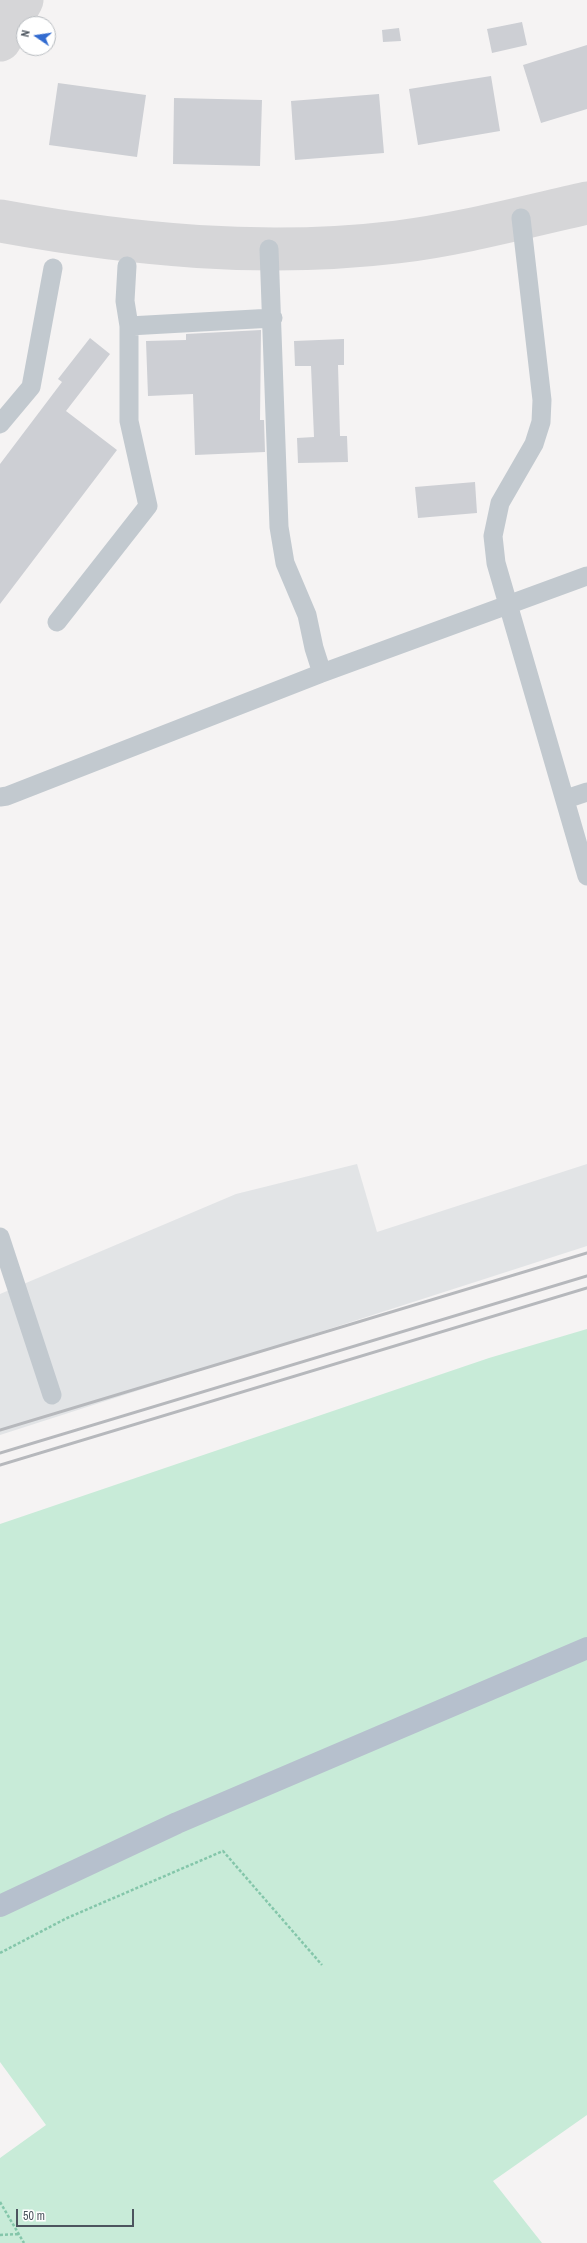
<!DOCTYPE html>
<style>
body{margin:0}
#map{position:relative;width:587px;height:2243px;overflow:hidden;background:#f5f3f3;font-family:"Archivo Narrow",sans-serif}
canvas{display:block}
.north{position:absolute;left:16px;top:16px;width:40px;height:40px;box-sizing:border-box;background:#fff;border:1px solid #b7bbbf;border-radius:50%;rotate:283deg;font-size:11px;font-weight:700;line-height:16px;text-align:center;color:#4c545e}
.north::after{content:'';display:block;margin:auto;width:14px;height:18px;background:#326bd0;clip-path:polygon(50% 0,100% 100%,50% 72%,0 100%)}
.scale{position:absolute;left:16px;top:2209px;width:118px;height:18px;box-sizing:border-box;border:2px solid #4c545e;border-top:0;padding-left:5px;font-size:12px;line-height:14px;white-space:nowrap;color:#4c545e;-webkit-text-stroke:3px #fff;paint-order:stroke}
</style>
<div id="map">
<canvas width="587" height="2243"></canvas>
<div class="north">N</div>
<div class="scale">50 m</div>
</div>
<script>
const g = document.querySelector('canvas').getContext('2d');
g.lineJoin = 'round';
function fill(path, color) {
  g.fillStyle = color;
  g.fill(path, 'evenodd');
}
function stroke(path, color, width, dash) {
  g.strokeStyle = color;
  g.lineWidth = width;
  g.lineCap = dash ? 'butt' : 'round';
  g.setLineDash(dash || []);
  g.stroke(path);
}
fill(new Path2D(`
 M357,1164L377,1232L587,1164V1246L0,1435V1294L236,1194Z`), '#e2e4e6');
fill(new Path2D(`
 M587,1329V2115L493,2181L542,2243H0V2158L46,2125L0,2062V1524L489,1358Z`), '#c8ebd8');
stroke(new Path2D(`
 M0,40L22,0
 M0,221C131,245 264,258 397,242C462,234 524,217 587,203`), '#d6d6d8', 43);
fill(new Path2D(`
 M522,22L527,45L492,53L487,29Z
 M399,28L401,41L383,42L382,30Z
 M587,45V109L541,123L523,65Z
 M491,76L500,131L418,145L409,89Z
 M58,83L146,95L137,157L49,145Z
 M379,94L384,153L295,160L291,101Z
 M174,98L262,100L260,166L173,164Z
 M261,330L260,420H264L265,452L195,455L193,394L148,396L146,341L186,340V334Z
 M90,338L110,354L66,411L117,450L0,604V464L62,382L58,379Z
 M344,339V365H338L340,436H347L348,462L298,463L297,438L314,437L311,366H295L294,341Z
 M475,482L477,513L418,518L415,487Z`), '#cdcfd4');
stroke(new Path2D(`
 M0,1953L67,1918L223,1851L322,1965
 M0,2202L24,2243
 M0,2235L18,2234`), '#84c6aa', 2.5, [3, 2]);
stroke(new Path2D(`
 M521,218L542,400L541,422L534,444L500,503L493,536L496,563L587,876
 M269,249L279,527L285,563L307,615L314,648L322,673
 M129,326L273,318
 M0,424L31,387L53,268
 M57,622L148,506L129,421V326L125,301L127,266
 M0,797L7,796L322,673L587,576
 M566,799L587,792
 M0,1237L52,1395`), '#c2c9cf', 19);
stroke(new Path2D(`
 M0,1906L177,1823L587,1648`), '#b6c0cd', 22);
stroke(new Path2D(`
 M0,1430L587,1253
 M0,1453L587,1276
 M0,1465L587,1288`), '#b6b8bc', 3);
</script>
